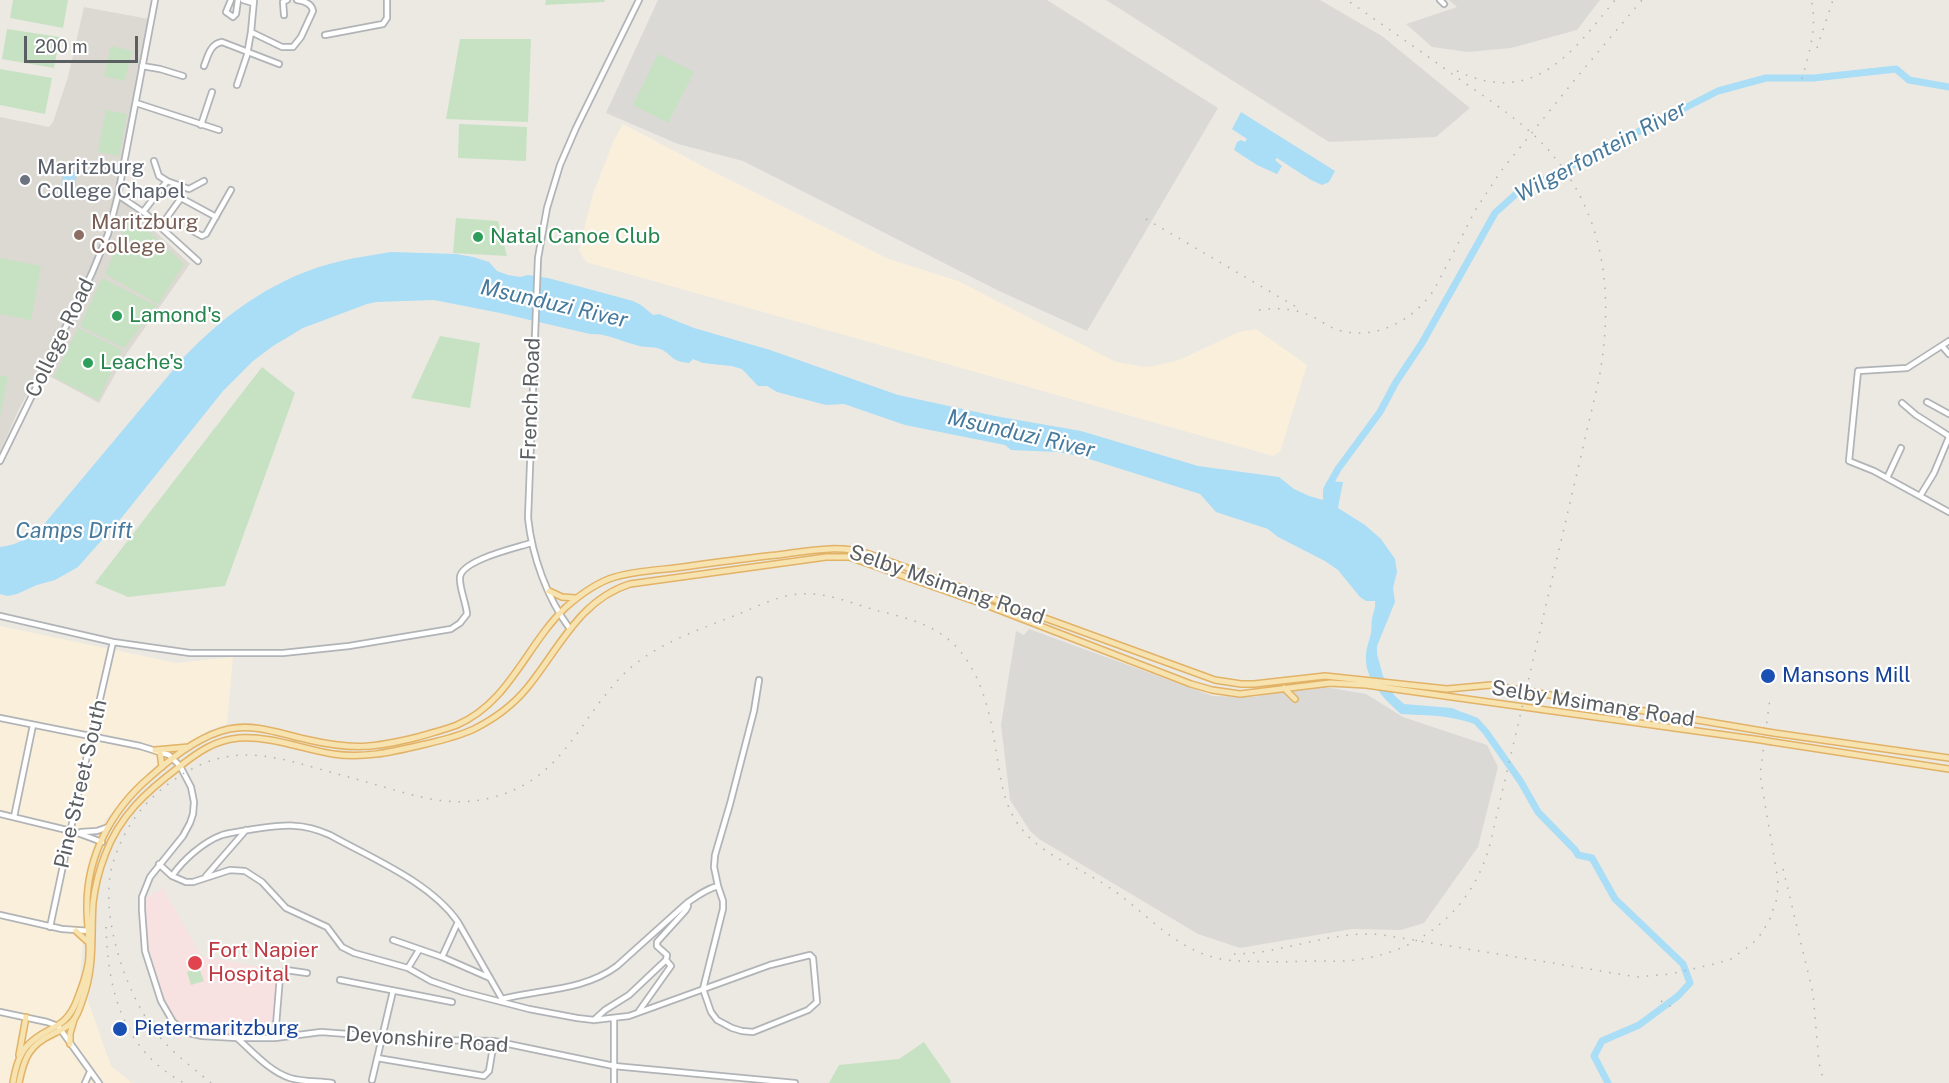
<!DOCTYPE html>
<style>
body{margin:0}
#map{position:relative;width:1949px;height:1083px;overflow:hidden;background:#ece9e3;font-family:"Public Sans",sans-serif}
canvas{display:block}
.scale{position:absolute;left:24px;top:36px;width:114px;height:27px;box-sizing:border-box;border:3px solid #5b5f62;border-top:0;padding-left:8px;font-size:18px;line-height:21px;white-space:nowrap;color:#5b5f62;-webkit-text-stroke:4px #fff;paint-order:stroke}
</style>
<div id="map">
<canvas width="1949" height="1083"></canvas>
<div class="scale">200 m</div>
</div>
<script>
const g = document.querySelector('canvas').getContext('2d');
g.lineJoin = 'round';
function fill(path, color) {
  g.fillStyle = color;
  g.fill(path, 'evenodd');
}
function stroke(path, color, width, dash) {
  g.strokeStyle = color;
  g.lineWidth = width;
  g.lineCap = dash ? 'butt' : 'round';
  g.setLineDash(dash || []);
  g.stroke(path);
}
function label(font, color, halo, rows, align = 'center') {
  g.font = font + ' "Public Sans",sans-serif';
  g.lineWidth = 4.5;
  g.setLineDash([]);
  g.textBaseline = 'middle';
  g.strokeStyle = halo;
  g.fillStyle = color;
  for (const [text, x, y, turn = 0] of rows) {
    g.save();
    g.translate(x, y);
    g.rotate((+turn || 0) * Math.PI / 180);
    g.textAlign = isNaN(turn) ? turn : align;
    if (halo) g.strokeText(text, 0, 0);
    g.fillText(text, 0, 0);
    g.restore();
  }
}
fill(new Path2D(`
 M623,124L716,173L889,259L958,281L1116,362L1144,367L1155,366L1179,360L1239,332L1256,329L1307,365L1280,452L1273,456L586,262L579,250L593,194L614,140Z
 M0,626L177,663L233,657L227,724L209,730L150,771L105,820L88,879L80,978L111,1066L132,1083H0Z`), '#faefdb');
fill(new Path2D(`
 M658,0H1047L1218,108L1087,331L999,291L743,161L678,144L606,113Z
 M1106,0H1320L1382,36L1470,108L1436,137L1329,142Z
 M1449,0H1600L1577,30L1511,48L1468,52L1432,47L1406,24L1457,7Z
 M1029,629L1213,696L1254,697L1313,685L1366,694L1403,717L1487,745L1498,767L1478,847L1424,923L1401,930L1352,929L1240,948L1198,934L1039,839L1030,831L1010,800L1001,725L1016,631L1024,635Z`), '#dbd9d6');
fill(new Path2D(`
 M84,7L149,19L116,192L128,206L190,264L127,353L99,403L40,371L19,409L0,452V117L49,127L53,122L68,77Z`), '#dcd8d2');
fill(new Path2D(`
 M163,888L201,956L276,970L273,1032L199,1035L185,1032L174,1021L166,1009L158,985L146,933L144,899Z`), '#f8e1e1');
fill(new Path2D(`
 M13,0H68L63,28L10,18Z
 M546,0H605L604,2L545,5Z
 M7,29L60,37L54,68L2,59Z
 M460,39H531L528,122L446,119Z
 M111,46L132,51L125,81L104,76Z
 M658,54L694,72L668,123L633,105Z
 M0,69L52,78L45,114L0,105Z
 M106,110L127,114L119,156L98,152Z
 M459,124L527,127L526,161L458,158Z
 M131,215L184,264L158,304L105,274Z
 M456,218L498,221L507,256L453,253Z
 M0,258L41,266L31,320L0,314Z
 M102,278L157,306L124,348L80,326Z
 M78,328L122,350L98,400L54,377Z
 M440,336L480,343L470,408L411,398Z
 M262,367L295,393L225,586L128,597L95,583Z
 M0,375L8,377L0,417Z
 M199,968L204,981L191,985L187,972Z
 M924,1042L951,1081L950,1083H829L839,1065L899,1059Z`), '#c6e2c2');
fill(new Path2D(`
 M1241,112L1335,171L1329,182L1322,185L1311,180L1277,158L1275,160L1282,166L1277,174L1257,165L1234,150L1237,142L1241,140L1245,142L1247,139L1232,129Z
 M63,172H76V195L62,194Z
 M391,252L456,254L473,257L489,262L497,271L508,275L520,277L528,275L548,278L633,301L641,305L653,315L659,314L694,328L770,350L898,395L995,416L1081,431L1198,466L1279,477L1294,489L1309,496L1323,500V491L1327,481L1343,482L1338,508L1365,525L1381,539L1395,559L1397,572L1393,588L1395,602L1377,646V654L1383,676L1395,696L1404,704L1452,708L1471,716L1468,722C1442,714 1426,716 1401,714C1386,701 1367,682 1366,661C1365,650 1369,643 1371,633C1372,629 1371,624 1372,619C1373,613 1376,608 1375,601H1366L1360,597L1338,570L1325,561L1278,537L1268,529L1216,512L1200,494L1080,456L1057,452L1011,450L1005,445L905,425L844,404L826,405L777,392L767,386H758L742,369L731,366L703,363L693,359L689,363C669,361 674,355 660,349C652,346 644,348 636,345C620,341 607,333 590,334L500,313L434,300L376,302L367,304L303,328L273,346L253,361L223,391L123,516L78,567L55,580L37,585L17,594L8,596L0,594V547C17,545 27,539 40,529L184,357C227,312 279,275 341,261C357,257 375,255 391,252Z`), '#aaddf6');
stroke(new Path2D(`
 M1327,489L1338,469L1380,412L1396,382L1422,343L1495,213L1516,194L1718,91L1766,78H1814L1896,69L1909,80L1949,87
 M1463,716L1476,721L1486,732L1521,782L1538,812L1575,850L1578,855L1592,858L1615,899L1683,964L1690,983L1678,996L1639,1025L1602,1041L1594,1056L1608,1083`), '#aaddf6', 7);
const minor = new Path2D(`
 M231,0L226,12L233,17L236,14L238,0
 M243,0L253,3
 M1440,0L1444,4
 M284,15L283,2L287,0
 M251,32L282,47H293L301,37L313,11C312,3 304,1 297,0
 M325,35L383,24L387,18V0
 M142,66L160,69L183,76
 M204,66C208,56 210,44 222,42L279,64
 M237,85L247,55L251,32L254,0
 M136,103L219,130
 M201,125L212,92
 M154,161L159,176L167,181
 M118,195L146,214L198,261
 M143,212L167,181L189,189L204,181
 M160,227L181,198L216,217
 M193,231L202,236L206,234L231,190
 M1949,341L1907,368L1858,371L1849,461L1874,471L1949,512
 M1942,346L1949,354
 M1927,402L1949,414
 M1902,403L1916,415L1949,436
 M0,461L92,273L108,234L118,195L155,0
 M1887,478L1901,448
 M1920,496L1934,473L1949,437
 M0,616L113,642L190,653H283L349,646L451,629L460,623L467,614C466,602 459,588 460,577C462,560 516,548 531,543
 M570,629C547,598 532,556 528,518L538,258L547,208L560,165L576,128L639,0
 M0,718L140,746L169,755L180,766L191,787L194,802L193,814L190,823L183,836L150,877L142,897V910L145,951L161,1001L173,1022L189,1033L202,1036L237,1038H275L321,1032L428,1040L494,1041L614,1066L795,1083
 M0,814L75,832L102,842
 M14,817L33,725
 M81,832L97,831L108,827
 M159,864L172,876L186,882H193L230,870L245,871L262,882L286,908L327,927L342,947L354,953L408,968L431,981L463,992L529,1009L577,1018L594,1020L629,1016L770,965L810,955L813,958L817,1002L808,1010L753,1032L742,1031L732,1028L717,1020L711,1012L703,989L723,909V901L718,886C706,889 697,896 687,903L688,906L686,910L657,942V946L667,955L666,960L629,995L605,1010L594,1020
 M172,876C183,860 203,842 222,835C232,832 243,831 254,829C283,825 302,822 330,835C373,859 430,882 458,922
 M206,876L246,830
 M718,886L714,867L715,855L730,804L754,711L759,680
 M0,915L62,929L90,931
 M50,927L78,795L113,642
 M393,940L442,957L490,978
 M442,957L458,922L502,999
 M408,968L419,950
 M340,980L452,1002
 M502,1002V999C540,989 584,991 617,966L687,903
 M639,1011L671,966L666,960
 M0,1012L47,1022L58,1026L99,1083
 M614,1018V1083
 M237,1038C253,1052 269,1071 290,1078C303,1082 318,1081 332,1083
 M275,1038L280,976L286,970L307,973
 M377,1058L484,1076L489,1071L494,1041
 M372,1080L393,991
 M85,1083L90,1072`);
const major = new Path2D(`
 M549,591L562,597L576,598
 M1284,688L1295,699
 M1774,733L1949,758
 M1773,742L1949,769
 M155,750L189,747
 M160,752L162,767
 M76,931L88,942
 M70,1044V1034L74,1020
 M19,1055L26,1017
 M13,1083C15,1070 18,1056 27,1046C46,1025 65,1032 77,1000C82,986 89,970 89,955C90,940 87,924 87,909C86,857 111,810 150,777C171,758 201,735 229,729C255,723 284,735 309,740C353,750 374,748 418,737C431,733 444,730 457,725C510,702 526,645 566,607C581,594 597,582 615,577C639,570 666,570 690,566C719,562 748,558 777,555C808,551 838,544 869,554L1215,680L1241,684H1254L1325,676L1447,689L1491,685L1762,731
 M19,1083C24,1058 29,1045 53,1034C61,1030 70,1026 75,1018C80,1010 83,998 86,989C94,960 91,933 93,903C95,887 99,870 105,855C119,816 147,791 179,767C198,752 215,740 239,738C271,736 302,749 333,754C366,759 395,751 426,744C443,740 459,736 474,729C494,719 513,705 527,688C559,649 579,600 630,584L826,557H849L986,605L1191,684L1212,690L1240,694L1330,683L1366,685L1761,740`);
stroke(minor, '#b1b4b7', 8);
stroke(major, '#e2b267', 8);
stroke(minor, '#fff', 4.5);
stroke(major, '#f6e3af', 5);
stroke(new Path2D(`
 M1817,48L1833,0
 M1457,71C1534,107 1572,53 1615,0
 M1802,79C1809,53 1818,27 1811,0
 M1146,219L1298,308
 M1259,310C1280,307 1299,309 1317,319C1324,323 1331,328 1338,330C1375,341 1413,321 1434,290L1476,209L1501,171L1577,77L1642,0
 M1783,869L1813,993L1819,1063L1824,1083
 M106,927C108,992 123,1050 184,1083
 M1234,954C1284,954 1333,929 1383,935L1637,977L1670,974L1714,964L1731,959L1752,944L1761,934L1770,919L1777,898L1778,880L1760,775L1770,698
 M1661,1001L1675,1009
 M211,1083C192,1067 170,1051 155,1031C125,992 98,911 113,863C124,828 142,803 171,782C222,745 260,752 316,768C344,776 371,783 398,791C429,800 458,806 490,798C560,781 575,727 618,680C650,645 694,632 736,615C757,607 778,595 801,594C826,592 851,603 875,610C894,615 914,619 931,628C977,651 989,705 996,751C1000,773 1002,796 1013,816C1033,853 1074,864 1107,886C1138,906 1163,936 1196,951C1209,957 1223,960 1237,961C1263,962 1289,962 1315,961C1331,961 1346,962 1361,959C1424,950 1474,906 1490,844L1599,379C1615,290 1605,206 1538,139C1513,115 1483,96 1455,76C1419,50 1383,25 1347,0`), '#b1b2b2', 1.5, [1.5, 8]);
const majorBridge = new Path2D(`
 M1762,731L1774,733
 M1761,740L1773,742`);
stroke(majorBridge, '#e2b267', 8, []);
stroke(majorBridge, '#f6e3af', 5);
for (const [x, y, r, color] of [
 [25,180,6,"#6b7280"],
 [79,235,6,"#8d6e63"],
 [478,237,6,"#2e9e5b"],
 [117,316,6,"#2e9e5b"],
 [88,363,6,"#2e9e5b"],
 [1768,676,8,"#1a4fb4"],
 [195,963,8,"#e0444e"],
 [120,1029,8,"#1a4fb4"]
]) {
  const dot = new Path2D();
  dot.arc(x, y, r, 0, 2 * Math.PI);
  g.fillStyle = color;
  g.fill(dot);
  stroke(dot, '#fff', 2);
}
label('21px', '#5b616d', '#fff', [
 ["Maritzburg",37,168],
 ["College Chapel",37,192]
], 'left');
label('21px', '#785e54', '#fff', [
 ["Maritzburg",91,223],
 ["College",91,247]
], 'left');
label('21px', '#27864d', '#fff', [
 ["Natal Canoe Club",490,237],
 ["Lamond's",129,316],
 ["Leache's",100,363]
], 'left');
label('21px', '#5b5f62', '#fff', [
 ["College Road",60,338,-64],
 ["French Road",531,399,-88],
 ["Selby Msimang Road",947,585,19],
 ["Selby Msimang Road",1593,704,9],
 ["Pine Street South",81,784,-77],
 ["Devonshire Road",427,1040,4]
]);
label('21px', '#164399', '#fff', [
 ["Mansons Mill",1782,676],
 ["Pietermaritzburg",134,1029]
], 'left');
label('21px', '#be3a42', '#fff', [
 ["Fort Napier",208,951],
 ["Hospital",208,975]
], 'left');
label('italic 22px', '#477a9d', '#fff', [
 ["Wilgerfontein River",1601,152,-28],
 ["Msunduzi River",554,304,13],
 ["Msunduzi River",1021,434,13],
 ["Camps Drift",74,531]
]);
</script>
